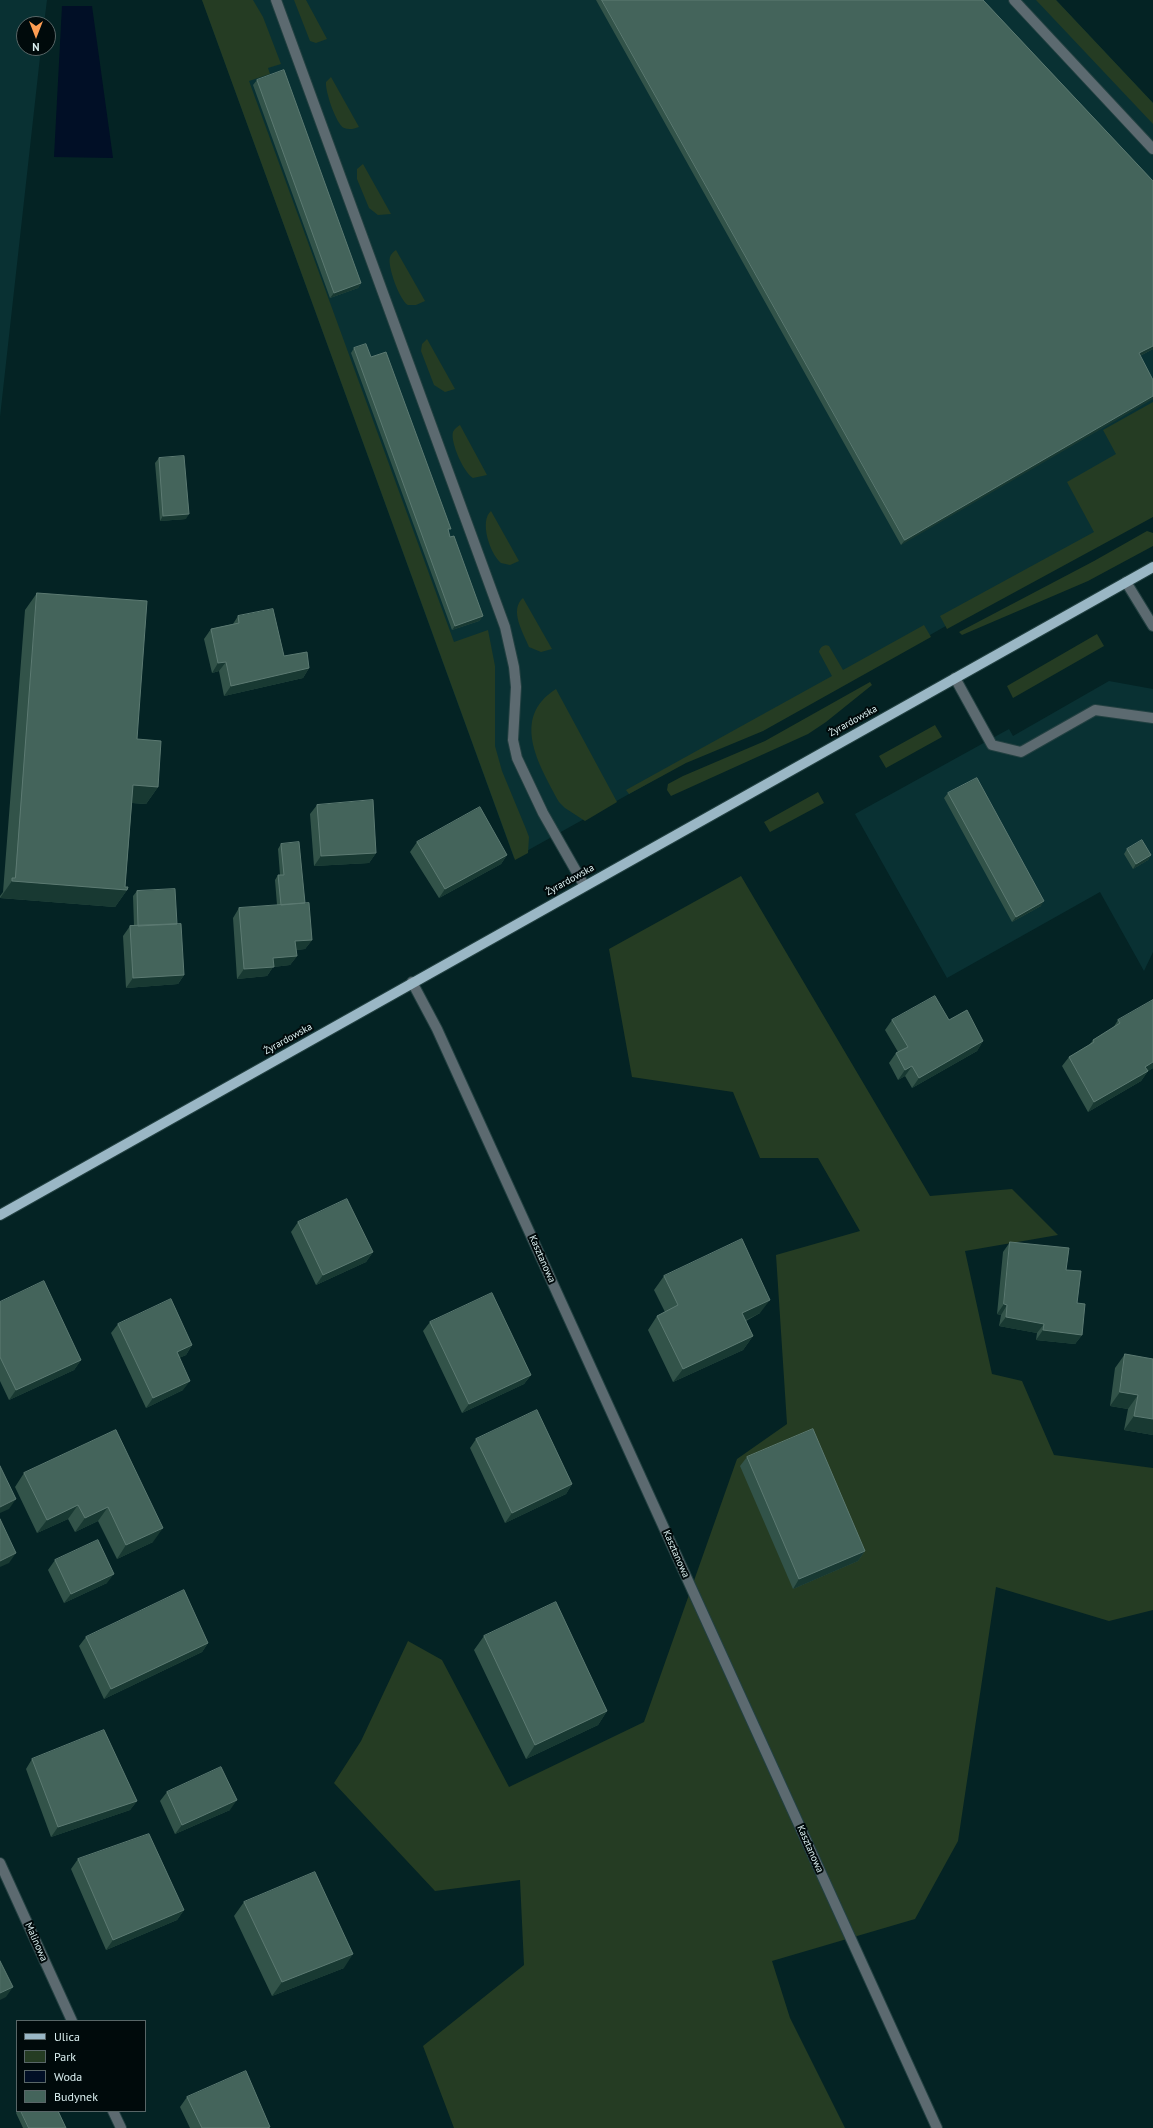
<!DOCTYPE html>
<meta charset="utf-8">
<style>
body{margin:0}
#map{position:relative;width:1153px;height:2128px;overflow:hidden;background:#042324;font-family:"PT Sans",sans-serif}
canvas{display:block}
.legend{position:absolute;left:16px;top:2020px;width:130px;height:92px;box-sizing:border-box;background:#000a0b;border:1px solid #586667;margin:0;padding:5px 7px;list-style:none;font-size:12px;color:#dbf0f1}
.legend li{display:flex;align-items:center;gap:8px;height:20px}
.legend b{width:20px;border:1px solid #586667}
.north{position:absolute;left:16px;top:16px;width:40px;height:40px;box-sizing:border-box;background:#000a0b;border:1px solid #586667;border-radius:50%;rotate:180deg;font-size:11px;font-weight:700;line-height:16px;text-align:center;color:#dbf0f1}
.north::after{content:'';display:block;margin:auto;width:14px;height:18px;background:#fc9d53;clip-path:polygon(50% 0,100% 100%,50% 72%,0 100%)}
</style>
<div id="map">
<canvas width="1153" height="2128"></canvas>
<ul class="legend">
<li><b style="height:5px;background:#9ab7c5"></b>Ulica</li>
<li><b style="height:11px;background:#253c23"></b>Park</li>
<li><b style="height:11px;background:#010f26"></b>Woda</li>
<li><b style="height:11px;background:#44645b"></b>Budynek</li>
</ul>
<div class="north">N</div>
</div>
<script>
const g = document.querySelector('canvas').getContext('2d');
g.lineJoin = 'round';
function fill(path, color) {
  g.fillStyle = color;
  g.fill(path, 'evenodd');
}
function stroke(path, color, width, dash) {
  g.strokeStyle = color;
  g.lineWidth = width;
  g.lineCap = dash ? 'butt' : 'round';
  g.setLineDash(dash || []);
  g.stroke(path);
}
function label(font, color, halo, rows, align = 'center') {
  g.font = font + ' "PT Sans",sans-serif';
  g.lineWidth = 4;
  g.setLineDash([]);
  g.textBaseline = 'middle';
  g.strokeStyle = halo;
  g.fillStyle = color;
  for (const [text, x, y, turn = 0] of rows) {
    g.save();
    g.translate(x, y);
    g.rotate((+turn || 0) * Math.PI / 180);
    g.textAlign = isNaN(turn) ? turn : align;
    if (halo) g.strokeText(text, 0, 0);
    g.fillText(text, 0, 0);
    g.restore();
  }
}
fill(new Path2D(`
 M0,0H47L44,24H24V48H41L0,417Z
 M202,0H1056L1153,103V508L865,672L861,665L514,858Z
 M1109,681L1153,689V952L1144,971L1100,892L947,978L855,814L1009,729L1013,736Z`), '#093133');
fill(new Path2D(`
 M202,0H253L263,17L281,64L268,68L270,74L249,81L454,642L488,630L495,666V746L502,771L526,829L529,837L528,853L515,860Z
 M294,0H306L327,39L316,43L310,41Z
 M1036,0H1056L1153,103V124Z
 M331,77L359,127C354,129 349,130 344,128C336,124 325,91 326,82Z
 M363,164L391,214L378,215L369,208L357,179V169Z
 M396,250L425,301L416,305H408C400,301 387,266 390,257C391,254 393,252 396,250Z
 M427,339L455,389L445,392L434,385L421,351L422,344Z
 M1153,402V517L947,629L940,616L1094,532L1067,482L1116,454L1103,430Z
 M460,425L487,475L473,478C464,473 450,442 453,432C454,429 457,427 460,425Z
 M491,511L519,561L510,565L501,563C490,554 479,521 491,511Z
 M1147,531L1153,533V546L1088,581L962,635L959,632L1094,561Z
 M523,598L552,649L541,652L529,647C523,632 509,610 523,598Z
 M924,625L931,637L763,731L686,763L629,794L626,790L832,676L819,652C820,647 825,644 829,646L843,670Z
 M1097,634L1104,646L1013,698L1007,686Z
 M870,682L872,685L826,722L808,734L671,796L667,790L668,784L683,776L765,741Z
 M556,689L617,802L585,821L565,808L559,802C539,765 510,718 556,689Z
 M935,725L942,737L886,768L879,756Z
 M818,792L824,803L770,832L764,822Z
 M741,876L930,1196L1012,1189L1058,1235L965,1251L992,1374L1022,1381L1054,1455L1153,1468V1610L1109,1621L996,1587L958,1841L915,1919L772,1961L790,2018L845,2128H454L423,2046L524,1965L520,1880L435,1891L334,1783L361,1741L408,1641L442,1660L509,1787L644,1722L737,1459L787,1424L776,1255L860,1231L818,1158H760L733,1092L632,1077L609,949Z`), '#253c23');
fill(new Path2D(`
 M62,6H92L113,158L54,157Z`), '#010f26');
const minor = new Path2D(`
 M276,0L505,627L514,667L516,687L513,740L517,758L543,813L584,885
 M1014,0L1153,149
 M1126,582L1153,626
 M955,678L992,745L1021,752L1095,710L1153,718
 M412,982L437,1029L937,2128
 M0,1863L72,2021
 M113,2111L121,2128`);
const major = new Path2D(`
 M0,1215L1153,567`);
stroke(minor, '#224041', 12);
stroke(major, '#224041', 12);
stroke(minor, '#5c6a70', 10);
stroke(major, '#9ab7c5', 10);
fill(new Path2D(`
 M596,0H983L1153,181V349L1140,356L901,545Z
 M257,80L361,283L358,288L330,298L253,85Z
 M354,348L448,532L483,616L479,621L452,630L351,353Z
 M159,458L186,519L160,521L155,463Z
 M37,593L137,739L158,787L146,804L132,803L125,887L127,890L115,907L0,898V896L3,892L25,610Z
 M238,616L284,656L309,668L303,678L224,696L219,671L212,673L204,639L211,629L233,624Z
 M948,793L1041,906L1012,922L944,798Z
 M317,805L376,853L369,863L314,866L310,814Z
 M417,842L507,855L501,864L439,898L410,852Z
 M281,844L305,903L312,940L305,949L296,950L297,956L290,965L273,967L267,976L237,979L233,918L239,908L277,905L275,880L278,875H280L278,849Z
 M1127,849L1151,855L1148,860L1133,869L1124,854Z
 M137,891L177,924L184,975L178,984L126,988L123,936L130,926H134L133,896Z
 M892,1020H949L983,1041L977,1051L912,1088L905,1076L898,1080L889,1063L896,1053L898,1052L885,1030Z
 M1118,1020L1153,1068L1148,1071L1141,1081L1088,1112L1062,1066L1069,1057L1089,1045L1093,1040L1113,1028Z
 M298,1222L373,1252L366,1262L316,1285L291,1232Z
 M1010,1242L1066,1270L1077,1303L1082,1335L1075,1344L1036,1340L1037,1333L999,1326L1001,1315L997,1314L1003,1252Z
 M664,1276L760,1313L746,1321L753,1336L743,1350L673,1382L648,1330L657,1316L665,1312L654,1290Z
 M0,1302L81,1360L74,1370L9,1400L0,1381Z
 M430,1322L531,1375L524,1384L462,1413L423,1331Z
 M118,1324L192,1345L186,1355L179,1358L183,1390L146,1408L111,1333Z
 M1125,1354L1153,1435L1124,1430L1128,1409L1110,1406L1115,1368Z
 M116,1430L153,1542L117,1559L98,1521L75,1532L68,1519L37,1533L15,1487L24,1473Z
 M476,1439L572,1484L566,1494L505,1523L470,1448Z
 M747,1457L865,1551L858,1561L793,1589L740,1466Z
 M55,1560L107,1583L64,1603L48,1570Z
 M484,1636L607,1711L598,1725L526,1759L474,1650Z
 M86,1637L208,1643L202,1652L104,1699L79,1646Z
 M32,1759L137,1801L130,1810L51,1837L26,1769Z
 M167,1792L230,1810L175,1834L160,1801Z
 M78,1859L184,1910L177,1920L106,1950L71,1869Z
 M244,1902L344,1968L272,1996L234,1916Z
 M187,2097L270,2127L269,2128H190L180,2107Z
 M17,2111H58L66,2128H23L16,2113Z`), '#325349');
fill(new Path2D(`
 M361,283L358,288L330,298L334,293Z
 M1153,346V349L1136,358L1139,353Z
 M1153,396V399L901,545L905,540Z
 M189,514L186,519L160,521L163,516Z
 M483,616L479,621L452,630L455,626Z
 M226,662L219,671L212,673L218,663Z
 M309,668L303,678L224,696L231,686Z
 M133,785L158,787L146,804L121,802Z
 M376,853L369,863L314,866L321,856Z
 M507,855L501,864L439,898L445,889Z
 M1151,855L1148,860L1133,869L1136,864Z
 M12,881L127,890L115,907L0,898Z
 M1044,901L1041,906L1012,922L1016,917Z
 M312,940L305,949L289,951L295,941Z
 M297,956L290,965L273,967L267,976L237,979L244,969L273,958Z
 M184,975L178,984L126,988L133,978Z
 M983,1041L977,1051L912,1088L919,1078Z
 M1153,1062V1068L1139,1077L1145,1067Z
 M912,1066L905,1076L898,1080L905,1070Z
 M1148,1071L1141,1081L1088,1112L1094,1102Z
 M373,1252L366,1262L316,1285L323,1275Z
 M770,1300L760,1313L732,1327L742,1313Z
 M1004,1304L1007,1305L1001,1315L997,1314Z
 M1006,1317L1044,1324L1037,1333L999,1326Z
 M1043,1330L1082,1335L1075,1344L1036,1340Z
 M753,1336L743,1350L673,1382L683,1369Z
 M192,1345L186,1355L170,1362L177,1352Z
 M81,1360L74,1370L9,1400L16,1390Z
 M531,1375L524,1384L462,1413L469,1404Z
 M190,1381L183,1390L146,1408L153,1398Z
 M1120,1392L1138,1395L1128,1409L1110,1406Z
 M1134,1416L1153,1419V1435L1124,1430Z
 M572,1484L566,1494L505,1523L512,1513Z
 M16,1499L9,1509L0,1513V1507Z
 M78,1505L68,1519L37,1533L47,1520Z
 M108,1507L98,1521L75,1532L85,1518Z
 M163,1528L153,1542L117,1559L126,1545Z
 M865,1551L858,1561L793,1589L799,1579Z
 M16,1553L9,1563L0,1567V1561Z
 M114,1574L107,1583L64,1603L71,1594Z
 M208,1643L202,1652L104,1699L111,1689Z
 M607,1711L598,1725L526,1759L535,1745Z
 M237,1800L230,1810L175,1834L182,1825Z
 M137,1801L130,1810L51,1837L58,1827Z
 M184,1910L177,1920L106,1950L113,1940Z
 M353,1954L344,1968L272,1996L282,1982Z
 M13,1987L6,1997L0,2000V1993Z`), '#183932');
const building = new Path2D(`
 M602,0H983L1153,181V346L1139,353L1153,380V396L905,540Z
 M284,70L361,283L334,293L257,80Z
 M366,344L371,357L386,352L451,529H448L450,537L454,536L483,616L455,626L354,348Z
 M184,456L189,514L163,516L159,458Z
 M37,593L147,601L137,739L161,741L158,787L133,785L125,887H128L127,890L12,881V878H15Z
 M273,609L284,656L307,652L309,668L231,686L226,662L218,663L211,629L239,623L238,616Z
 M977,778L1044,901L1016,917L948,793Z
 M373,800L376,853L321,856L317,805Z
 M480,807L507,855L445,889L417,842Z
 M1142,840L1151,855L1136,864L1127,849Z
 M299,842L305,903L281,905L278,875H284L281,844Z
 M175,889L177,924L138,926L137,891Z
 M309,903L312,940L295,941L297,956L273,958L274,967L244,969L239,908Z
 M181,924L184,975L133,978L130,926Z
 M935,996L949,1020L967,1010L983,1041L919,1078L912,1066L905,1070L896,1053L908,1047L892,1020Z
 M1153,1000V1062L1145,1067L1148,1071L1094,1102L1069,1057L1094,1042L1093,1040L1120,1023L1118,1020Z
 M347,1199L373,1252L323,1275L298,1222Z
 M742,1239L770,1300L742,1313L753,1336L683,1369L657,1316L678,1305L664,1276Z
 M1010,1242L1069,1248L1066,1270L1081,1271L1077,1303L1085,1304L1082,1335L1043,1330L1044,1324L1006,1317L1007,1305L1004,1304Z
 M44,1281L81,1360L16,1390L0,1357V1302Z
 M492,1293L531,1375L469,1404L430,1322Z
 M171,1299L192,1345L177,1352L190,1381L153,1398L118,1324Z
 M1125,1354L1153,1359V1419L1134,1416L1138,1395L1120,1392Z
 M537,1410L572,1484L512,1513L476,1439Z
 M813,1429L865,1551L799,1579L747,1457Z
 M116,1430L163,1528L126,1545L108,1507L85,1518L78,1505L47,1520L24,1473Z
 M0,1466L16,1499L0,1507Z
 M0,1519L16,1553L0,1561Z
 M98,1540L114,1574L71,1594L55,1560Z
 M184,1590L208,1643L111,1689L86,1637Z
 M556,1602L607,1711L535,1745L484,1636Z
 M104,1730L137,1801L58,1827L32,1759Z
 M221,1767L237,1800L182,1825L167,1792Z
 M149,1834L184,1910L113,1940L78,1859Z
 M315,1872L353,1954L282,1982L244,1902Z
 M0,1961L13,1987L0,1993Z
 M246,2071L270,2127L267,2128H202L187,2097Z
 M21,2111H58L66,2128H29Z`);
fill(building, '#44645b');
stroke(building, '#5c7a72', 1);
label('10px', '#dbf0f1', '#000a0b', [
 ["Żyrardowska",853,721,-29],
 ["Żyrardowska",570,880,-29],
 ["Żyrardowska",288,1039,-29],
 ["Kasztanowa",542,1259,66],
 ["Kasztanowa",676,1554,66],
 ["Kasztanowa",810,1849,66],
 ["Malinowa",36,1942,66]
]);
</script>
